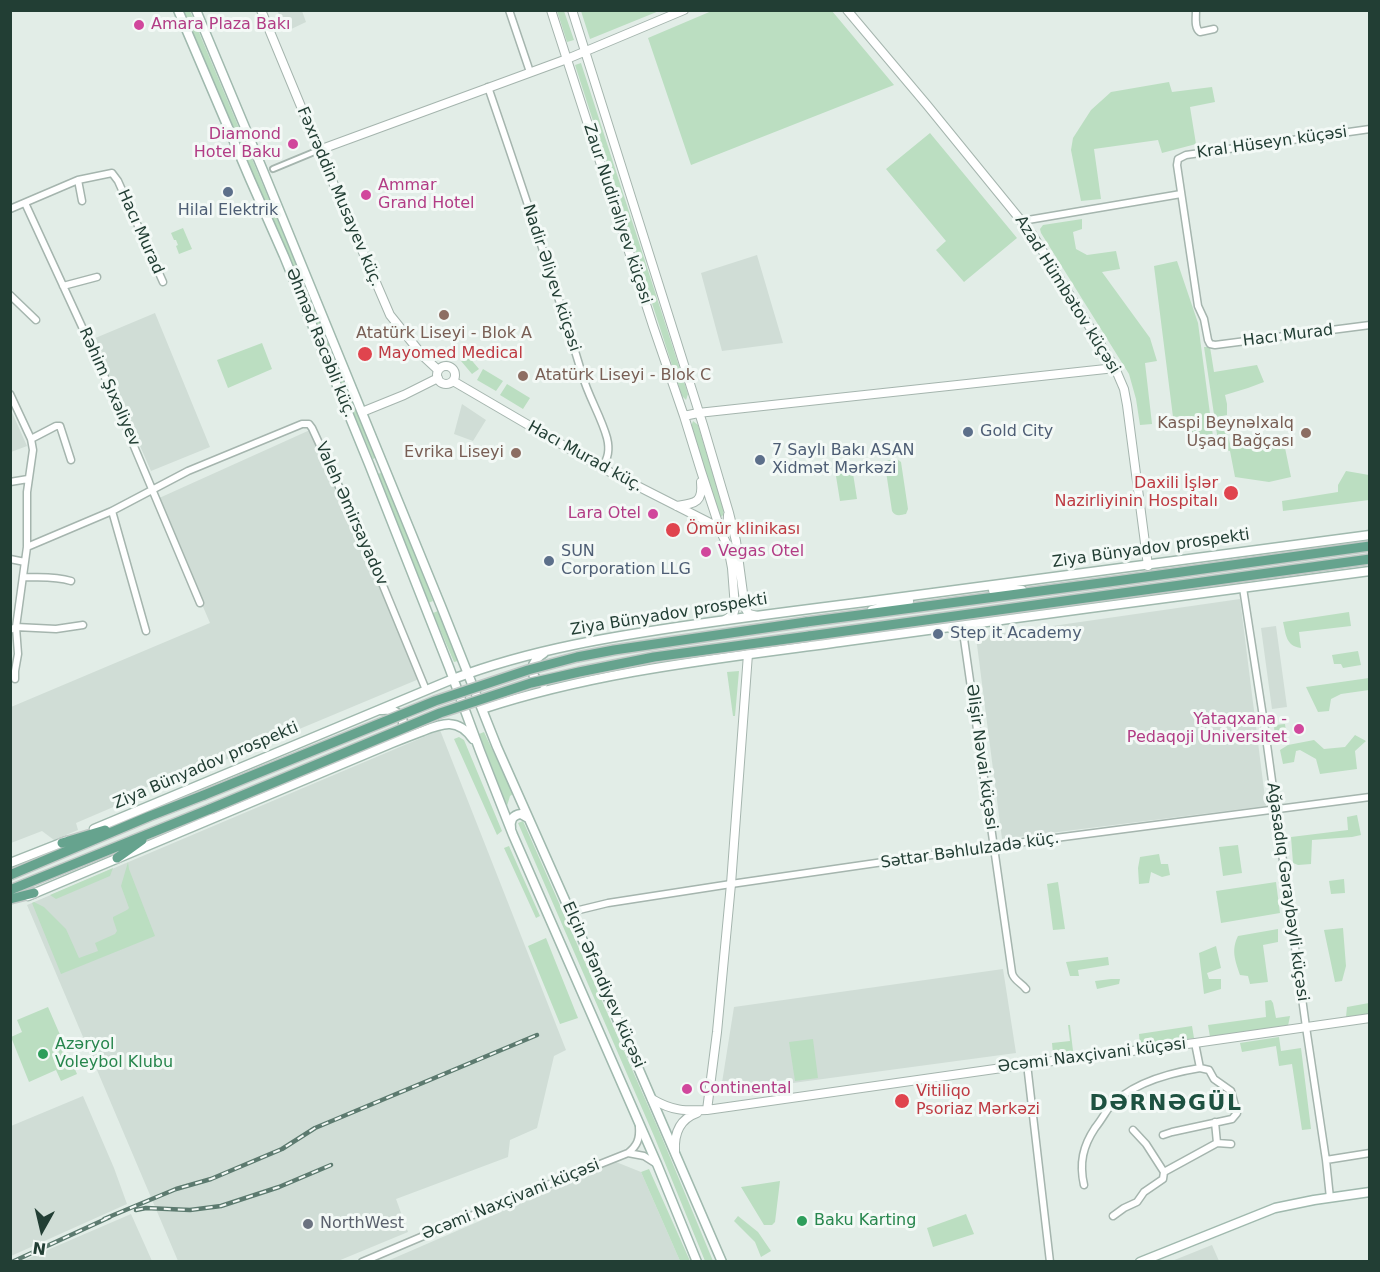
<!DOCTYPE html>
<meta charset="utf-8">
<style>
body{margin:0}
#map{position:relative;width:1380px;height:1272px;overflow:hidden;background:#e2ede7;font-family:"DejaVu Sans",sans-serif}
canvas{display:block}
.frame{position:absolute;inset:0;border:12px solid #223e34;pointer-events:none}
.north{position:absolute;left:12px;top:1200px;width:60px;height:60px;-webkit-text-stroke:4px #f3f9f6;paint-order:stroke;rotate:188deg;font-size:16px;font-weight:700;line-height:24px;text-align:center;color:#223e34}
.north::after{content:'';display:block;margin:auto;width:21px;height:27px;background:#223e34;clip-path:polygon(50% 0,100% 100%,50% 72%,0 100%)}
</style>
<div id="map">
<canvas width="1380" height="1272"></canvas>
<div class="frame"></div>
<div class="north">N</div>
</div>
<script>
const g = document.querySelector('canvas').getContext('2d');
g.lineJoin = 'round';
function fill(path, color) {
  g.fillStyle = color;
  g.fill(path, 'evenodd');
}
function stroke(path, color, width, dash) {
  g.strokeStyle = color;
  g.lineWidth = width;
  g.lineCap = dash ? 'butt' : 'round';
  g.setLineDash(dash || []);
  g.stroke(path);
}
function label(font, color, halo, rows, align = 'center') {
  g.font = font + ' "DejaVu Sans",sans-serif';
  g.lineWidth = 6;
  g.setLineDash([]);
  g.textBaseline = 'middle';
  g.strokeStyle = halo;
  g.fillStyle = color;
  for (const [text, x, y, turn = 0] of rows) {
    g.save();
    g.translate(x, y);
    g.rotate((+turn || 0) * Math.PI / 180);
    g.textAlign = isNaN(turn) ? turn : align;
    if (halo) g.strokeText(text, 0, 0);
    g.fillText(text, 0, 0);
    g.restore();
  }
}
fill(new Path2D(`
 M282,10L302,11L306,22L287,31L278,12Z
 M757,255L783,343L722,351L701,273Z
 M155,313L210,447L151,471L93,339Z
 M462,404L486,420L473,441L454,434Z
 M10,408L27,446L11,452H10Z
 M310,430L366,552L419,679L151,791L149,786L130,795L132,799L76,823L78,830L54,840L42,831L11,843V707L210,623L157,499Z
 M1240,599L1266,806L1002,839L976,637Z
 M1276,626L1287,707L1272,709L1261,628Z
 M440,730L566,1050L554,1056L537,1128L510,1140L508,1157L396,1199L408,1232L338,1261H178L27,905Z
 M1003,969L1016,1053L793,1083L792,1079L721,1089L734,1007Z
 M83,1096L114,1168L127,1204L11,1256V1126Z
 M616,1162L641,1172L680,1261L385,1262Z
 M131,1214L152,1261H22Z
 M1212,1245L1219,1261H1172Z`), '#d0ddd6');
fill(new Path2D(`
 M714,10L832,11L894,85L691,165L648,38Z
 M182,11H190L377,457L373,459Z
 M557,11H564L574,40L567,42Z
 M581,11V10L659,11L590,39Z
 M581,63L688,394L686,400L682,396L575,65Z
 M1169,82L1172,92L1212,87L1215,102L1190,107L1196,144L1162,153L1158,140L1094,149L1101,199L1081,201L1071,150L1073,138L1091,110L1111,92Z
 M930,133L1017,238L964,282L936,250L946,241L886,169Z
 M1082,219V229L1073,232L1076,249L1087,255L1116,251L1120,269L1102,272L1150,338L1157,361L1145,363L1152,424L1140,425L1136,399L1129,374L1041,233L1040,229L1043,225Z
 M183,228L192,249L179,254L176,246L178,245L176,240H174L171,233Z
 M1177,261L1198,323L1214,444L1194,447L1190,416L1173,417L1154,266Z
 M262,343L272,369L228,388L217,360Z
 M1204,347H1210L1214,372L1257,365L1264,382L1248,388L1225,395L1227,404V415L1222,416L1231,447L1284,443L1291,477L1269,482L1235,477L1230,451L1219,448Z
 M468,356L479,369L472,374L461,361Z
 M483,369L503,381L496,391L477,380Z
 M507,384L530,398L523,409L500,395Z
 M693,421L698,425L724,511L723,515L719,519L691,427Z
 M897,459L901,462L908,509L906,514C901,515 895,517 892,511L885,465V462L889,460Z
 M852,467L857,499L840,501L835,470Z
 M1346,471L1369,475V500L1283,511L1282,501L1338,492V485Z
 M383,472L433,601L428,603L378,474Z
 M438,611L458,661L454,662L433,613Z
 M1349,612L1351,626L1299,632L1301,648C1286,646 1286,635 1283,622Z
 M1358,651L1361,665L1343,668L1341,664H1334L1332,655Z
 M739,671L735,716H733L727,672Z
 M1369,678V690L1341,694L1331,699L1329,711L1318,712L1306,687Z
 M1285,724L1287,739L1275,741L1274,725Z
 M484,732L513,794L510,796L507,806L479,734Z
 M1355,735L1366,741L1355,751L1357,769L1320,774L1316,759L1300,750L1296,751L1294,762L1283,764L1280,750L1288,745L1314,740L1324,749L1345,747Z
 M459,737L464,740L502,831L497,835L454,739Z
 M1357,815L1361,835L1352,837L1312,840L1311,864L1298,865L1293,863L1291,837L1348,830L1347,817Z
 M523,821L660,1133L713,1261H705L654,1136L518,823Z
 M1238,845L1242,873L1223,876L1219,847Z
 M509,846L540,916L536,918L504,848Z
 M1159,854L1161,864H1168L1170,875L1162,877L1151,872L1149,883L1139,884L1138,868L1140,857Z
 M128,862L129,869L155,936L61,974L32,903L34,902L44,907L66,929L79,958L98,951L95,943L115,934L117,931L113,919V917L127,910L129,908L121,886Z
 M113,868L110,876L56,899L50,895Z
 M1344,879L1345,893L1331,894L1329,881Z
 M1058,882L1065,929L1053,930L1047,884Z
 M1276,882L1280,913L1221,923L1216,891Z
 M1343,928L1346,966L1342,981L1335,982L1324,930Z
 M1278,929V942L1263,945L1268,982L1250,984L1248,976L1240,975C1235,960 1231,950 1238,936Z
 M546,938L578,1018L560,1024L528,946Z
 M1216,946L1221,968L1207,973L1209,979H1221V989L1204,994L1199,953Z
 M1108,957L1109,965L1078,970L1079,976H1070L1066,962Z
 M1111,979H1120L1119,984L1097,989L1095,981Z
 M1271,1000L1273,1003L1276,1018L1290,1016L1288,1026L1210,1037L1208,1025L1266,1017L1265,1001Z
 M1369,1003V1014L1346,1017L1347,1007Z
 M48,1007L77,1074L61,1081L56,1070L29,1082L11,1037L22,1032L17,1020Z
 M1068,1025H1070L1073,1051L1053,1054L1052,1043L1070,1041Z
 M1192,1026L1194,1038L1140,1046L1139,1034Z
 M1279,1037L1281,1051L1301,1048L1311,1129L1302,1130L1292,1064L1279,1066L1276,1046L1242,1052L1240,1043Z
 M813,1039L818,1078L795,1081L789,1042Z
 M649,1169L690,1261H680L641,1172Z
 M780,1181L775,1222L772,1225H764L741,1187Z
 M966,1214L974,1234L933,1247L927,1228Z
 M738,1216L758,1232L771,1251L761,1257L755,1242L734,1221Z`), '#bbdec1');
const pedestrian = new Path2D(`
 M273,169L319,150`);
const minor = new Path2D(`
 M509,10L530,72
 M1196,10C1196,18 1194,28 1200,32L1214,29
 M488,87C521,183 553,278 582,374C588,396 601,416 607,438C610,450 608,458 602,468
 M1370,129L1186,155L1178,159L1177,165L1198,306L1204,319L1208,340L1210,344L1215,345L1370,325
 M78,180L82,201
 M25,203L101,368L200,603
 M10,209L78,180L112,173L118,181L163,282
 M1022,221L1181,194
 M63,286L97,277
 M10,295L36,320
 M10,394L31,439L33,450L27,492V547L16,627L18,654L15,671V679
 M31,439L56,426H60L71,460
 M10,482L28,479
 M112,511L146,631
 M27,547L112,511L188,471L302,424H309L312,428L370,554L426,690
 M10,559L25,562
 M23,577C40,578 54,576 71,581
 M1243,588L1264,723L1306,1027L1326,1160L1330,1198
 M962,625L1012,973C1014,981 1022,983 1026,989
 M10,630L16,627L56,629L83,625
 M571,912L608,903L731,884L994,846L1370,797
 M1027,1064L1050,1262
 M1215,1122L1217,1143
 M1133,1130L1146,1144L1164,1172
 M1163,1135L1172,1132L1232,1119L1237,1113L1231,1091L1214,1079L1209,1070L1200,1068L1195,1043
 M628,1153L644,1156L655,1163
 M1326,1160L1370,1153
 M1084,1185C1079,1163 1083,1146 1095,1128C1100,1122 1104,1115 1108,1109C1129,1084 1169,1073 1200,1068
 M1113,1216L1124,1208L1137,1202L1144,1192L1163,1179L1164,1172L1217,1143L1231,1144
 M362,1262L492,1207L628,1153C637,1146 640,1139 639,1127`);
const tertiary = new Path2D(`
 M261,10L319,150L390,315L423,356L438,370
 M551,10L653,326L684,416L701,471L721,532L728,547L732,568L735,608L733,615L725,620
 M572,10L703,425L729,513L736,541L745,608L749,614L757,616
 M847,10L927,105L1032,234L1115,368L1124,389L1127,405L1148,566
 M319,150L567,59L684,10
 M437 375a9 9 0 1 1 18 0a9 9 0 1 1-18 0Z
 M453,381L602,468L720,528C727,526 728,522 728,515
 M362,412L404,395L438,378
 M684,416L698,413L1115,368
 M677,506C695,503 703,503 701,482
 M652,1099C672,1111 685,1111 707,1110L1037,1063L1195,1043L1370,1018
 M707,1110L717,1032L731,884L748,654
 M675,1151C674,1133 680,1119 697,1113`);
const secondary = new Path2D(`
 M178,10L250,179L284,256L369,464L449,667L480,751L513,835L657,1164L697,1262
 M196,10L264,173L441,606L497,747L596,970L722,1262
 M993,590H1022
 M872,610L909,601
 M543,684C527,675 530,662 544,653
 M482,709C600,670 725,658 847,641C1021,617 1196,594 1370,571
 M382,710C396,708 407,717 402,732
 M511,828C510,821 512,815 521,814L528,818
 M94,829L453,679C532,649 615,636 698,624C754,616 809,609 865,602C1033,581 1201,559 1370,535
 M10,863L66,841
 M28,896L392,743C402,739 412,735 423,731C443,723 458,718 473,739
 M1140,1262L1275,1208L1314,1200L1370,1192`);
const primary = new Path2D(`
 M806,622L1116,581L1370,546
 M809,636L1370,559
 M62,843L105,830
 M117,858L142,840
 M10,875L150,816L204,795
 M10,890L210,809
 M10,899L34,893`);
stroke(pedestrian, '#a5b5ae', 8);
stroke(minor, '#a5b5ae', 9);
stroke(tertiary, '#a5b5ae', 10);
stroke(secondary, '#a0b9ae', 11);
stroke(primary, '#c1c9c6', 12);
stroke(pedestrian, '#fff', 4.5);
stroke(minor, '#fff', 6);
stroke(tertiary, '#fff', 8);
stroke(secondary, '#fff', 8);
stroke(primary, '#66a38e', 9);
const rail = new Path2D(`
 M136,1210L146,1208L190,1210L221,1206L279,1187L331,1165
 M104,1219L176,1189L211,1179L282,1149L315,1128L537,1035
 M12,1262L110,1217`);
stroke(rail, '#5c7a6f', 4.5);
stroke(rail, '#f3f9f6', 2, [7]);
const primaryBridge = new Path2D(`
 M204,795L435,701L528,670L577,657L614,650L806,622
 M210,809L440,713L531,683L579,672L654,657L809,636`);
stroke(primaryBridge, '#c1c9c6', 12, []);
stroke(primaryBridge, '#66a38e', 9);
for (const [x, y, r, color] of [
 [139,25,6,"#d1479c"],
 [293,144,6,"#d1479c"],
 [228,192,6,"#5c6f8a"],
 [366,195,6,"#d1479c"],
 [444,315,6,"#8d6e63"],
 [365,354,8,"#e0444e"],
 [523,376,6,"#8d6e63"],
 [968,432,6,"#5c6f8a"],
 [1306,433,6,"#8d6e63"],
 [516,453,6,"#8d6e63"],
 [760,460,6,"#5c6f8a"],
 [1231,493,8,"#e0444e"],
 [653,514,6,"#d1479c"],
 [673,530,8,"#e0444e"],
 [706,552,6,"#d1479c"],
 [549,561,6,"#5c6f8a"],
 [938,634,6,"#5c6f8a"],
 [1299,729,6,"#d1479c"],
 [43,1054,6,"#2e9e5b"],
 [687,1089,6,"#d1479c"],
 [902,1101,8,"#e0444e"],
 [802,1221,6,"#2e9e5b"],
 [308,1224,6,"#6b7280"]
]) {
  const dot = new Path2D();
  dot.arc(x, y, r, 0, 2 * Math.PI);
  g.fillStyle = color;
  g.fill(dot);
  stroke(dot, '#f3f9f6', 2);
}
label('16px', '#b23c85', '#f3f9f6', [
 ["Amara Plaza Bakı",151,25],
 ["Diamond",281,135,"right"],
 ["Hotel Baku",281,153,"right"],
 ["Ammar",378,186],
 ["Grand Hotel",378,204],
 ["Lara Otel",641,514,"right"],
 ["Vegas Otel",718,552],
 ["Yataqxana -",1287,720,"right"],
 ["Pedaqoji Universitet",1287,738,"right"],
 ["Continental",699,1089]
], 'left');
label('16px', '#223e34', '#f3f9f6', [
 ["Kral Hüseyn küçəsi",1272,143,-8],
 ["Fəxrəddin Musayev küç.",339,197,67],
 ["Zaur Nudirəliyev küçəsi",617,214,72],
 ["Hacı Murad",140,232,66],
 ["Nadir Əliyev küçəsi",551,278,72],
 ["Azad Hümbətov küçəsi",1067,295,58],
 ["Hacı Murad",1288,336,-7],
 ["Əhməd Rəcəbli küç.",320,343,68],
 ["Rəhim Şıxəliyev",109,387,66],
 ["Hacı Murad küç.",585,457,29],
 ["Valeh Əmirsayadov",351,514,66],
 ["Ziya Bünyadov prospekti",1151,549,-8],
 ["Ziya Bünyadov prospekti",669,615,-9],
 ["Əlişir Nəvai küçəsi",981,757,82],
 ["Ziya Bünyadov prospekti",206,766,-23],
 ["Səttar Bəhlulzadə küç.",970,851,-8],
 ["Ağasadıq Gəraybəyli küçəsi",1287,892,82],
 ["Elçin Əfəndiyev küçəsi",603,985,66],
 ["Əcəmi Naxçivani küçəsi",1092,1056,-7],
 ["Əcəmi Naxçivani küçəsi",511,1200,-22]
]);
label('16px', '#4e5e75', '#f3f9f6', [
 ["Hilal Elektrik",228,211,"center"],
 ["Gold City",980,432],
 ["7 Saylı Bakı ASAN",772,451],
 ["Xidmət Mərkəzi",772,469],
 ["SUN",561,552],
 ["Corporation LLG",561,570],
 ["Step it Academy",950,634]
], 'left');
label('16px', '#785e54', '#f3f9f6', [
 ["Atatürk Liseyi - Blok A",444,334,"center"],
 ["Atatürk Liseyi - Blok C",535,376,"left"],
 ["Kaspi Beynəlxalq",1294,424],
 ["Uşaq Bağçası",1294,442],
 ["Evrika Liseyi",504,453]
], 'right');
label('16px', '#be3a42', '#f3f9f6', [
 ["Mayomed Medical",378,354],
 ["Daxili İşlər",1218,484,"right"],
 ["Nazirliyinin Hospitalı",1218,502,"right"],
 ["Ömür klinikası",686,530],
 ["Vitiliqo",916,1092],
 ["Psoriaz Mərkəzi",916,1110]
], 'left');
label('16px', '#27864d', '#f3f9f6', [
 ["Azəryol",55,1045],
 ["Voleybol Klubu",55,1063],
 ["Baku Karting",814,1221]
], 'left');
label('16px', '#5b616d', '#f3f9f6', [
 ["NorthWest",320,1224]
], 'left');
g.letterSpacing = '1.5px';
label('bold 22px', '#1d5140', '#f3f9f6', [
 ["DƏRNƏGÜL",1166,1104]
]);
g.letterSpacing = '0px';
</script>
